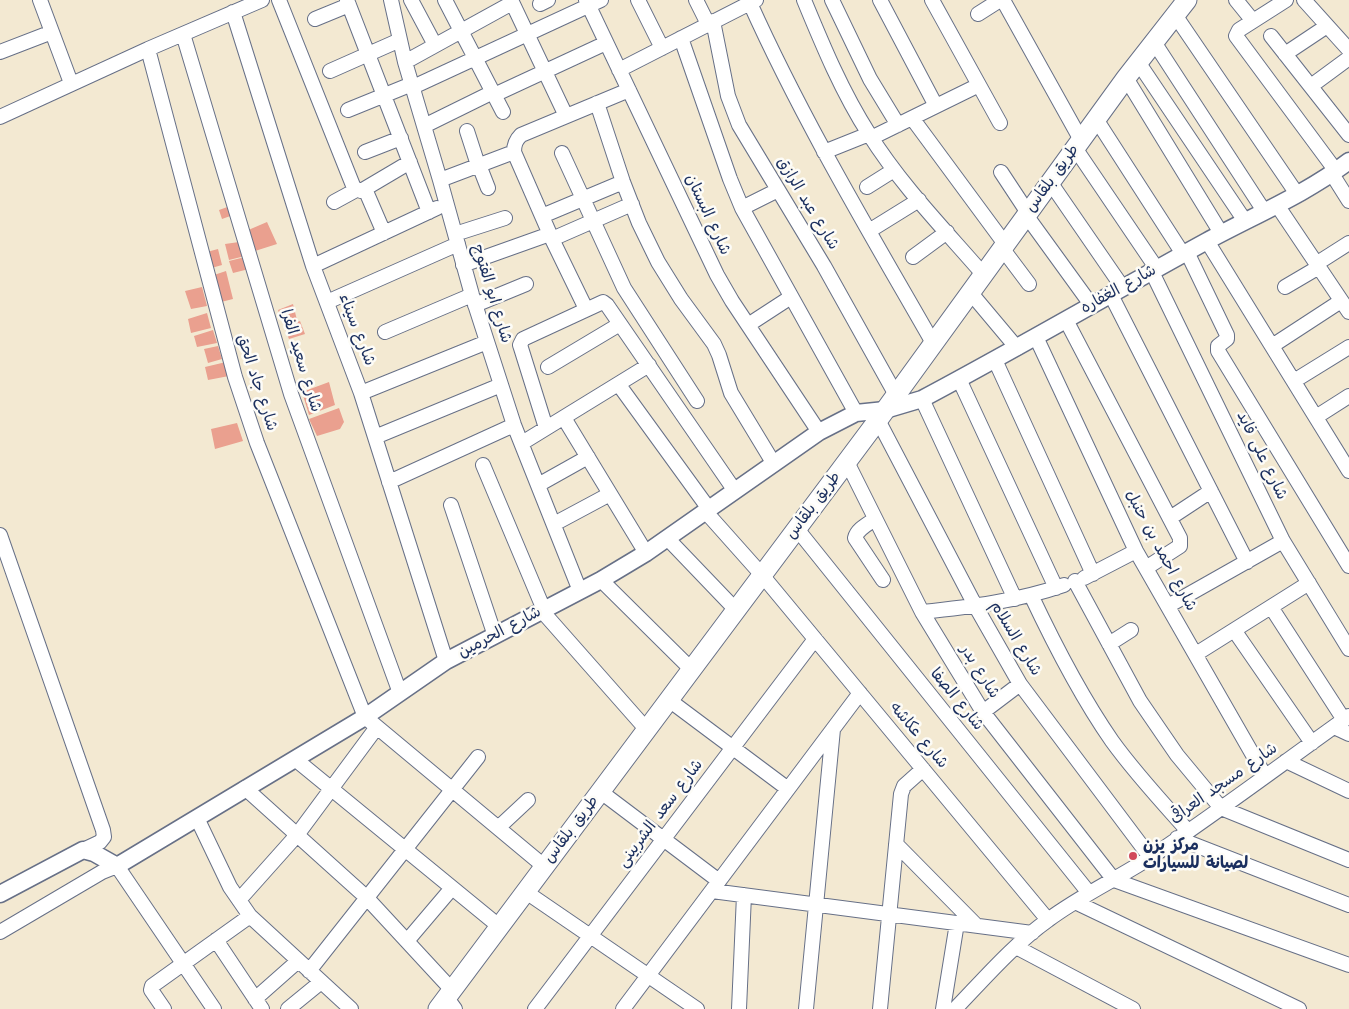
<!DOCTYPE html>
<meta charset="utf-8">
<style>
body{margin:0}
canvas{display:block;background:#f3e9d2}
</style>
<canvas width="1349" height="1009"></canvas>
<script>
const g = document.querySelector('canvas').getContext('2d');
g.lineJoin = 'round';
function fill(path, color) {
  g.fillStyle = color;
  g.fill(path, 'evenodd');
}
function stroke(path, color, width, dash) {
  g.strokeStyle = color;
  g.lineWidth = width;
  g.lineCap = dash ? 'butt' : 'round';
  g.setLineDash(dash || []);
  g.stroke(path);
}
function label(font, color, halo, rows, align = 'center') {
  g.font = font + ' "Architects Daughter","Playpen Sans Arabic",sans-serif';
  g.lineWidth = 5;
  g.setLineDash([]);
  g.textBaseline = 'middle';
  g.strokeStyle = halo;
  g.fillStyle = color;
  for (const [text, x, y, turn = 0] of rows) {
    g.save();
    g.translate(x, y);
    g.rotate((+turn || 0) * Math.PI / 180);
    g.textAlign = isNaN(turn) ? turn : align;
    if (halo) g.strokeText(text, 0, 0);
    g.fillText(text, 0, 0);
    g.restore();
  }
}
fill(new Path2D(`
 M233,205L236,214L222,219L219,210Z
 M267,222L277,244L255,251L246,231Z
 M239,242L249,255L229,260L225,244Z
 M218,249L222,265L208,269L203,253Z
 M249,256L253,268L233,273L229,261Z
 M226,271L233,299L217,303L211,276Z
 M202,287L207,306L191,309L185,291Z
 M293,304L297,320L284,325L278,310Z
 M207,313L211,328L191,333L188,319Z
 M300,321L305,334L289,339L284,327Z
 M213,330L217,343L197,347L194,336Z
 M218,346L222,359L208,363L204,349Z
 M226,362L229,376L208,380L205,367Z
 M329,382L335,405L309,415L302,392Z
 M339,408L344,422L340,429L317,436L309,419Z
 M237,423L243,441L215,449L211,429Z`), '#eaa08f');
const minor = new Path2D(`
 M40,0L71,83
 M279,0L354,188L361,191L410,162
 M347,0L429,212
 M391,0L405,62L440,180L472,295L514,425L580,591
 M411,0L435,45
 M445,0L503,112
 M511,0L566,116
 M586,0L717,275L732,301L819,432
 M638,0L662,48
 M696,0L708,24
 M804,0C823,46 842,92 869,134C901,185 944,229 983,274
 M832,0L870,79L898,125
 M880,0L936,106
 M932,0L1000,123
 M1003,0L1081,140
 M1236,0L1253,21
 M1286,0L1239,30L1236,36L1336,171
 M1304,0L1349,50
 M750,3C803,121 869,231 933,343
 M540,4L548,0
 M233,12L313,266L361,393L446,661
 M978,14L1000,0
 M1175,15L1297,194
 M315,19L349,5
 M713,21L728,96L739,125L824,266L896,395
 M183,34L291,394L400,693
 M1271,36L1349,135
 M681,38L730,179L742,208L856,413
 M1154,42L1264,211
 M148,49L235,377L257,443L365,717L545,867
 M0,52L52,32
 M1285,54L1327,26
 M405,62L512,3
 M1138,62L1245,221
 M619,70L756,0
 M330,71L400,40
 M1126,78L1221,233
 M1311,86L1349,58
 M413,87L601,0
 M494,95L606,43
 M597,103L623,182L639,223L658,262L681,299L714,344L719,355L731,393L774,464
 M348,110L412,84
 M0,117L148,49L262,0
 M912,118L1005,244
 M1096,119L1183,254
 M424,126L493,92
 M467,131L478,165
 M871,138L979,85
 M1075,148L1157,269
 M365,152L401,138
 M824,152L869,134
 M562,153L624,288L697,401
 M479,165L488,188
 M1001,172L1028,213
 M1332,174L1349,201
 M440,180L514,152
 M1050,182L1123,288
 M867,187L894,170
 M365,189L384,233
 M334,202L356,190
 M1277,205L1349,312
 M742,208L778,190
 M1026,215L1092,306
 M542,216L623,182
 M869,231L919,200
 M455,234L505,218
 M552,239L632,204
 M1207,241L1349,471
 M1002,248L1029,284
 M1187,252L1227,335V339L1218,346V351L1349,566
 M913,257L947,232
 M1316,264L1349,243
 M463,265L550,234
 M313,266L437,208
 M1152,272L1283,541L1349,649
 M1285,287L1319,267
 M970,292L1017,348
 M1111,295L1247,562
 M327,302L458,244
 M475,305L526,284
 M586,309L552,239L514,152C514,144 516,140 521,135L629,90
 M1066,320L1180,538V546L1146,568
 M748,325L791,297
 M385,332L472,295
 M1036,337L1136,551L1265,776
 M1272,346L1341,301
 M995,360L1093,574
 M548,367L620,324
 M959,379L1056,588
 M1294,381L1349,347
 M619,385L709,509
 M361,393L487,342
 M922,399L1015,599
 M1316,417L1349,396
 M564,418L646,553
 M878,420L976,607L1020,684L1150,857
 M546,428L521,348L520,345L523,339L603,302L607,305L735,491
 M375,437L501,385
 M522,443L649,365
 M847,462L922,612L983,712L1114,880L1349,965
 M483,465L544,610
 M389,482L514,425
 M538,485L588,457
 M451,505L495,636
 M705,511L762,575L1048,920
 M1170,518L1211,491
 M875,519C868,524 857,529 855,538L883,580
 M554,524L610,494
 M797,529L1089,893
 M0,535L103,830L104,837L100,842L83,850
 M667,538L736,610
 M1084,578L1136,551
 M601,580L692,670
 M1075,581L1140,701L1177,755L1221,808L1349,860
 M1031,595C1055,646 1080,695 1112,741C1135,773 1162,802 1188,831
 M1168,606L1283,541
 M1271,607L1344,720
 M542,611L647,730
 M922,612C970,607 1018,601 1064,585
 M1234,630L1312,743
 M1109,644L1131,630
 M1196,654L1309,583
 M669,700L788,789
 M983,712L1020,684
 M1334,727L1349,734
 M295,759L500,927
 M1286,761L1349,791
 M245,788L366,897L452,990
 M601,792L719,881
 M197,818L230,887L250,916L351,1009
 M498,828L528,800
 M1177,838L1349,905
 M896,844L977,926
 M712,891L1032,933
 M526,892L697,1009
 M239,900L297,835L377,727
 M1075,902L1299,1009
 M0,932L102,872L117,866L214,1009
 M216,940L262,1009
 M407,941L452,888
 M1016,947L1133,1009
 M309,971L478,757
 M447,998L455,1009
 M255,999L298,961
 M164,1009L151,990L152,986L250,916
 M288,1009L321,982
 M535,1009L815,639
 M623,1009L860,693
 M739,1009L744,895
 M806,1009L833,729
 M880,1009L901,794L904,786L923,769
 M943,1009L957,923
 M955,1009C984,979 1013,945 1048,920C1080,896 1117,879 1151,857C1218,812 1283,763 1349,716`);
const tertiary = new Path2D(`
 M0,894L83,850L94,853L117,866L365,717L446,661L601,580L646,553L819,432L856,413L885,410L922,399C1018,348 1112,293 1207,241C1255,215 1306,194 1349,161`);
const secondary = new Path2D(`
 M438,1009L878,420L1126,78L1187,0`);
stroke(minor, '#677087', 16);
stroke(tertiary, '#677087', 19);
stroke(secondary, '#677087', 21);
stroke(minor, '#fff', 14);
stroke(tertiary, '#fff', 16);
stroke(secondary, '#fff', 19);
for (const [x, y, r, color] of [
 [1133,856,5,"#d1495b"]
]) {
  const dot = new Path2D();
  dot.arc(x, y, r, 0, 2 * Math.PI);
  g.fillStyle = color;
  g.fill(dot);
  stroke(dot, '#fdfcf7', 2);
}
label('16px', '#1b2f5e', '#fdfcf7', [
 ["طريق بلقاس",1053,179,-54],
 ["شارع عبد الرازق",807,204,59],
 ["شارع البستان",707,215,65],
 ["شارع الغفاره",1119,290,-29],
 ["شارع ابو الفتوح",491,294,73],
 ["شارع سيناء",356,330,69],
 ["شارع سعيد الفرا",300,361,73],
 ["شارع جاد الحق",256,383,72],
 ["شارع على فايد",1261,456,64],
 ["طريق بلقاس",814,506,-53],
 ["شارع احمد بن حنبل",1160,551,62],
 ["شارع الحرمين",500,633,-28],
 ["شارع السلام",1015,639,59],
 ["شارع بدر",979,672,58],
 ["شارع الصفا",956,700,51],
 ["شارع عكاشه",918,736,50],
 ["شارع مسجد العراقى",1224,784,-35],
 ["شارع سعد الشربينى",661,814,-53],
 ["طريق بلقاس",572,830,-53]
]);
label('bold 16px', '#1b2f5e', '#fdfcf7', [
 ["مركز يزن",1143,847],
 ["لصيانة للسيارات",1143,865]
], 'left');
</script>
